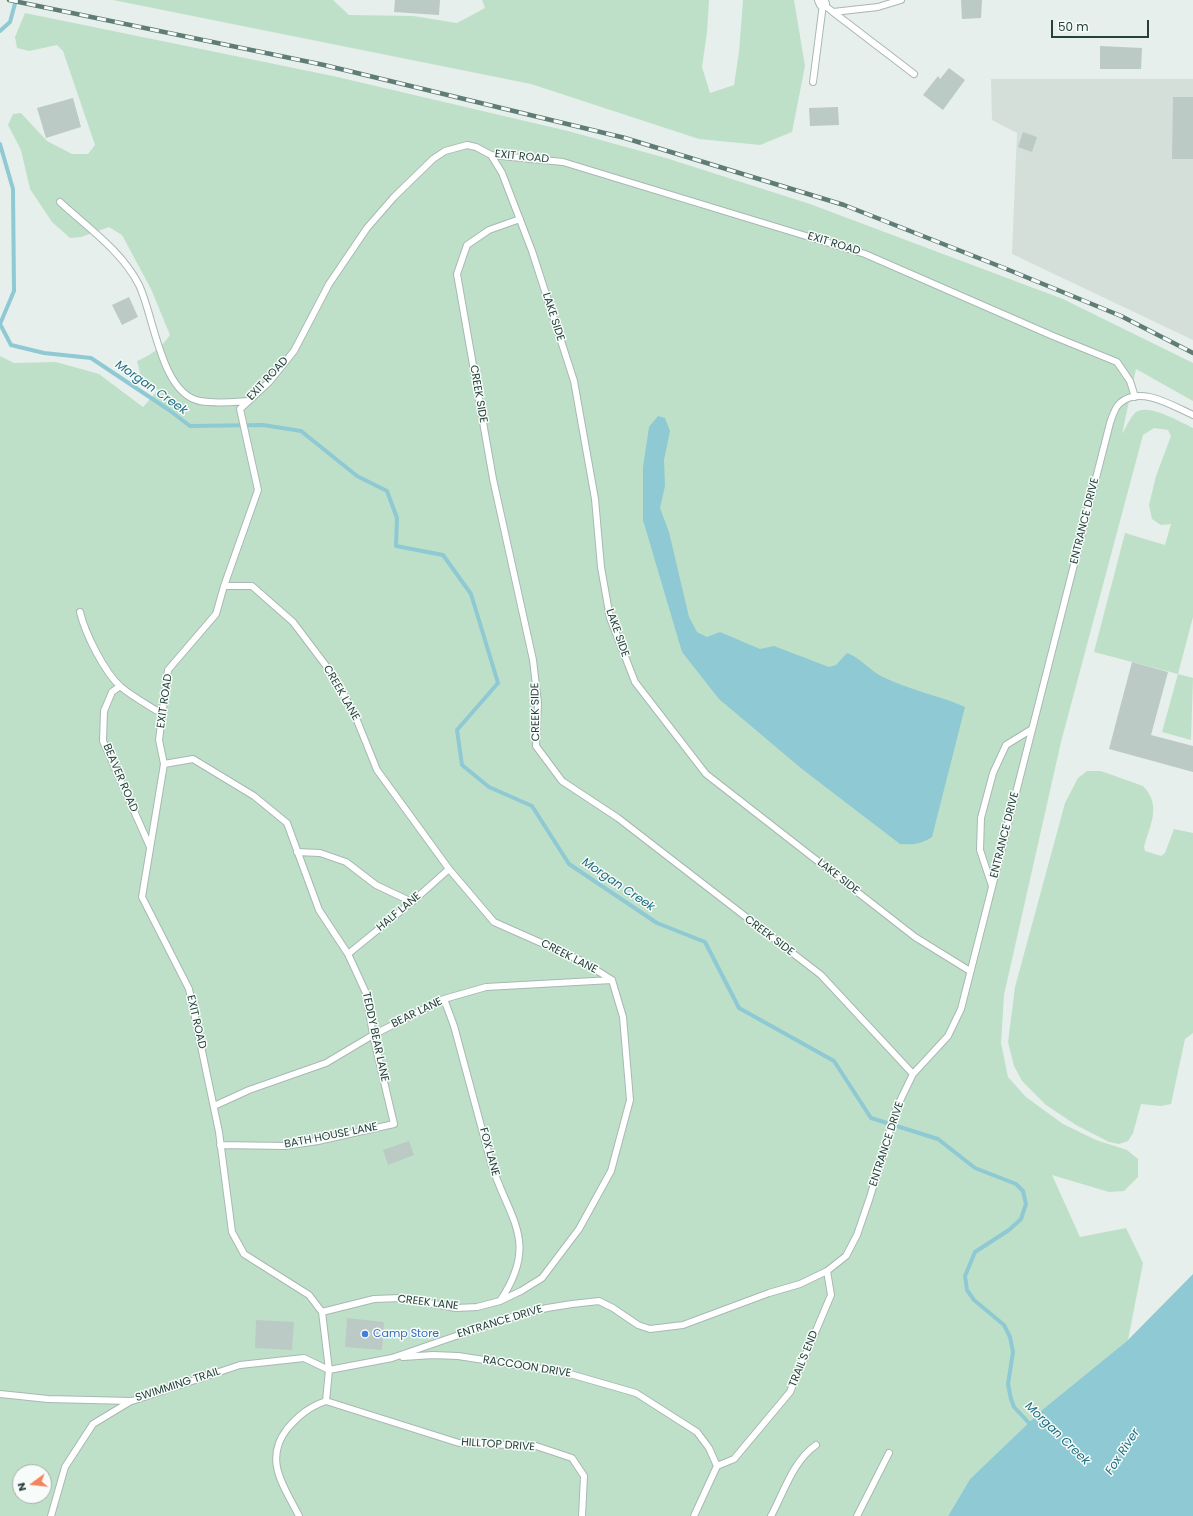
<!DOCTYPE html>
<style>
body{margin:0}
#map{position:relative;width:1193px;height:1516px;overflow:hidden;background:#e6efeb;font-family:Poppins,sans-serif}
canvas{display:block}
.north{position:absolute;left:12px;top:1464px;width:40px;height:40px;box-sizing:border-box;background:#f7fbf9;border:1px solid #a3b1ad;border-radius:50%;rotate:255deg;font-size:11px;font-weight:700;line-height:16px;text-align:center;color:#24423a}
.north::after{content:'';display:block;margin:auto;width:14px;height:18px;background:#f4845f;clip-path:polygon(50% 0,100% 100%,50% 72%,0 100%)}
.scale{position:absolute;left:1051px;top:20px;width:98px;height:18px;box-sizing:border-box;border:2px solid #24423a;border-top:0;padding-left:5px;font-size:12px;line-height:14px;white-space:nowrap;color:#24423a;-webkit-text-stroke:3px #f7fbf9;paint-order:stroke}
</style>
<div id="map">
<canvas width="1193" height="1516"></canvas>
<div class="north">N</div>
<div class="scale">50 m</div>
</div>
<script>
const g = document.querySelector('canvas').getContext('2d');
g.lineJoin = 'round';
function fill(path, color) {
  g.fillStyle = color;
  g.fill(path, 'evenodd');
}
function stroke(path, color, width, dash) {
  g.strokeStyle = color;
  g.lineWidth = width;
  g.lineCap = dash ? 'butt' : 'round';
  g.setLineDash(dash || []);
  g.stroke(path);
}
function label(font, color, halo, rows, align = 'center') {
  g.font = font + ' Poppins,sans-serif';
  g.lineWidth = 3;
  g.setLineDash([]);
  g.textBaseline = 'middle';
  g.strokeStyle = halo;
  g.fillStyle = color;
  for (const [text, x, y, turn = 0] of rows) {
    g.save();
    g.translate(x, y);
    g.rotate((+turn || 0) * Math.PI / 180);
    g.textAlign = isNaN(turn) ? turn : align;
    if (halo) g.strokeText(text, 0, 0);
    g.fillText(text, 0, 0);
    g.restore();
  }
}
fill(new Path2D(`
 M991,79H1193V340L1012,254L1017,133L992,120Z`), '#d4dfda');
fill(new Path2D(`
 M113,0H333L349,15L413,16L457,23L485,8L482,0H709L707,32L702,67L710,93L734,85L739,52L743,0H794L805,66L792,132L760,145L699,139L531,84Z
 M25,13L333,76L568,131L666,158L810,204L1063,299L1193,363V401L1136,369L1122,434C1126,428 1129,419 1135,413C1147,402 1180,422 1193,428V617L1178,674L1193,678L1191,740L1162,732L1178,674L1094,652L1125,533L1165,545L1171,524L1161,525L1152,519L1149,505L1156,476L1171,436L1168,430L1154,428L1143,435L1061,742L1004,995L1001,1043L1008,1077L1026,1097L1063,1124L1096,1140L1127,1150L1138,1159V1177L1124,1191L1109,1192L1052,1175L1080,1237L1126,1228L1143,1263L1128,1340L1042,1410L970,1479L948,1516H0V356L14,363L56,362L99,374L143,407L158,390L141,377L137,361C151,355 161,348 170,335L151,289L122,235L109,227L81,237L70,238L52,222L30,189L21,150L8,125L13,114L21,113L47,141L72,154H88L95,145L63,51L57,45L29,51L17,48L15,37ZM20,1472H44V1496H20Z
 M1087,771H1101L1143,786C1162,805 1150,825 1144,847L1145,851L1161,856L1165,853L1174,829L1193,833V1033L1185,1039L1171,1104L1161,1106L1141,1104L1133,1133L1128,1141L1119,1144L1109,1142L1076,1125L1046,1105L1022,1081L1014,1066L1008,1042L1015,987L1065,803L1078,778Z`), '#bfe0c8');
fill(new Path2D(`
 M658,416L665,418L670,431L664,460L665,486L660,508L669,532L689,617L697,632L707,637L720,632L760,649L774,646L829,667L836,665L847,653C861,658 870,671 883,677C909,690 938,695 965,707L932,837C921,844 913,845 900,844L802,769L719,699L682,652L643,520V467L649,427Z
 M1193,1274V1516H948L970,1479L1042,1410L1128,1340Z`), '#8ec9d4');
stroke(new Path2D(`
 M0,31L10,22L16,0
 M0,144L13,189L14,291L0,324L11,345L44,353L91,358L169,410L190,426L263,425L301,431L357,476L387,491L397,518L396,546L443,555L471,594L498,683L457,730L462,765L489,787L532,806L569,864L657,923L705,942L739,1008L834,1061L871,1118L938,1139L975,1168L1016,1184L1023,1191L1026,1204L1021,1219L1009,1230L975,1252L965,1276L967,1290L974,1300L1004,1325L1010,1337L1013,1352L1008,1384L1011,1399L1014,1407L1031,1425`), '#8ec9d4', 4);
fill(new Path2D(`
 M395,0H440L439,15L394,12Z
 M961,0H982L981,18L962,19Z
 M1100,46L1142,48L1141,69H1100Z
 M949,68L965,80L943,110L923,95L938,76L940,79Z
 M1173,97H1193V159H1172Z
 M73,98L81,127L46,138L37,108Z
 M838,107L839,125L810,126L809,108Z
 M1023,132L1037,137L1032,152L1018,147Z
 M129,297L138,317L122,325L112,305Z
 M1132,662L1168,672L1151,735L1193,746V772L1109,749Z
 M409,1141L414,1155L388,1165L383,1150Z
 M347,1318L384,1322L382,1350L345,1347Z
 M256,1320L294,1322L292,1350L255,1348Z`), '#bbcac4');
const lane = new Path2D(`
 M823,4L833,12L878,7L901,0
 M833,12L914,74
 M813,82L823,4
 M491,155L502,173L532,251L574,381L595,499L601,567L610,618L635,682L706,774L915,937L970,971
 M60,202C87,227 122,251 139,285C154,316 161,394 200,401C216,404 233,402 248,401
 M520,219L489,230L467,245L457,274L493,479L533,660L538,703L536,746L562,781L618,818L821,975L913,1074
 M224,586H252L293,622L330,671L354,713L377,770L449,869L494,922L582,961L612,980L623,1017L630,1100L611,1171L579,1229L542,1278L521,1291L500,1301L477,1307L456,1308L401,1298L374,1299L322,1312
 M80,612C85,633 104,672 121,687C133,697 148,705 162,714
 M120,686L112,692L104,711L103,741L150,847
 M164,764L193,759L254,796L287,823L319,910L348,954L366,993L373,1035L394,1124L318,1141L285,1146L220,1145
 M297,852L320,853L346,862L376,885L412,902
 M992,886L980,850L981,818L993,773L1006,745L1032,729
 M348,954L412,902L449,869
 M444,999L454,1026L491,1163C509,1220 540,1241 500,1301
 M214,1106L249,1090L326,1063L373,1035L444,999L486,987L612,980
 M403,1357L433,1355L458,1356L563,1372L636,1393L697,1432L709,1448L717,1466L694,1516
 M329,1370L392,1358L511,1317L547,1308L572,1304L599,1301L613,1308L638,1325L650,1329L683,1325L769,1293L800,1284L827,1271L846,1256L857,1235L870,1197L897,1107L913,1074L948,1036L961,1009L1110,423C1112,417 1115,407 1120,403C1140,385 1173,406 1193,415
 M0,1394L48,1399L132,1401L240,1365L304,1358L329,1370
 M717,1466L734,1459L790,1392L831,1295L827,1271
 M51,1516L65,1467L93,1424L131,1401
 M299,1516C284,1486 263,1460 287,1429C299,1415 309,1407 326,1401
 M582,1516L584,1476L572,1458L536,1446L459,1443L326,1401L329,1370L322,1312L309,1295L244,1254L232,1232L219,1132L189,989L142,897L164,764L159,740L168,670L216,614L224,586L258,490L240,409L269,382L294,351L329,284L367,228L394,197L433,159L445,151L467,145L476,147L491,155L563,162L865,254L1053,336L1117,362L1130,381L1135,397
 M771,1516C784,1492 793,1461 816,1445
 M857,1516L889,1453`);
const street = new Path2D(`
 M821,0L823,4`);
stroke(lane, '#a8b8b2', 8);
stroke(street, '#a8b8b2', 14);
stroke(lane, '#fff', 6);
stroke(street, '#fff', 12);
const rail = new Path2D(`
 M9,0L324,65L625,138L844,205L1004,268L1121,316L1193,353`);
stroke(rail, '#5f7d75', 4.5);
stroke(rail, '#f7fbf9', 3, [9]);
for (const [x, y, r, color] of [
 [365,1334,4,"#3f7fe0"]
]) {
  const dot = new Path2D();
  dot.arc(x, y, r, 0, 2 * Math.PI);
  g.fillStyle = color;
  g.fill(dot);
  stroke(dot, '#f7fbf9', 1.5);
}
label('11px', '#24423a', '#f7fbf9', [
 ["EXIT ROAD",522,157,6],
 ["EXIT ROAD",834,244,17],
 ["LAKE SIDE",553,317,72],
 ["EXIT ROAD",268,379,-47],
 ["CREEK SIDE",478,394,80],
 ["ENTRANCE DRIVE",1085,521,-76],
 ["LAKE SIDE",617,633,71],
 ["CREEK LANE",341,693,60],
 ["EXIT ROAD",165,701,-82],
 ["CREEK SIDE",536,712,-91],
 ["BEAVER ROAD",120,778,67],
 ["ENTRANCE DRIVE",1005,835,-76],
 ["LAKE SIDE",838,877,38],
 ["HALF LANE",399,912,-40],
 ["CREEK SIDE",769,936,37],
 ["CREEK LANE",569,957,27],
 ["BEAR LANE",417,1013,-26],
 ["EXIT ROAD",196,1022,77],
 ["TEDDY BEAR LANE",375,1037,78],
 ["BATH HOUSE LANE",331,1136,-11],
 ["ENTRANCE DRIVE",887,1144,-72],
 ["FOX LANE",489,1152,75],
 ["CREEK LANE",428,1303,7],
 ["ENTRANCE DRIVE",500,1322,-17],
 ["TRAIL'S END",804,1359,-68],
 ["RACCOON DRIVE",527,1367,9],
 ["SWIMMING TRAIL",178,1385,-18],
 ["HILLTOP DRIVE",498,1445,4]
]);
label('11px', '#366cbe', '#f7fbf9', [
 ["Camp Store",373,1334]
], 'left');
label('italic 12px', '#1c6f80', '#f7fbf9', [
 ["Morgan Creek",151,388,35],
 ["Morgan Creek",618,885,34],
 ["Morgan Creek",1057,1434,44],
 ["Fox River",1123,1452,-57]
]);
</script>
